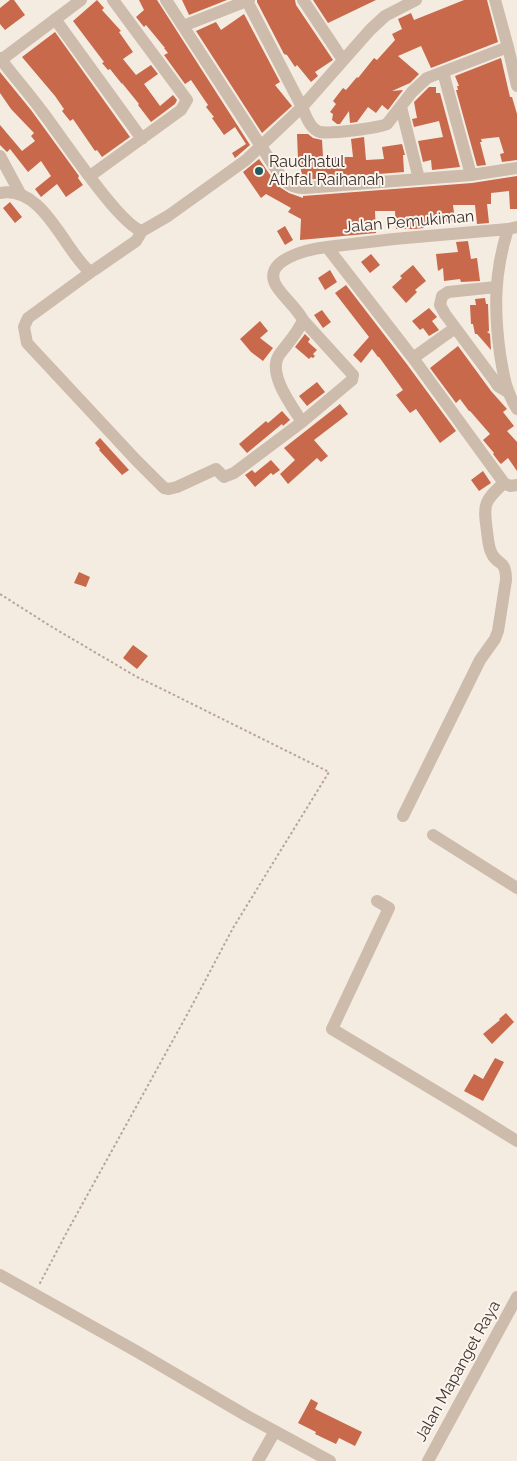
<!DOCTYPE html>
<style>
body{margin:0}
canvas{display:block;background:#f4ebe1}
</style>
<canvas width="517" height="1461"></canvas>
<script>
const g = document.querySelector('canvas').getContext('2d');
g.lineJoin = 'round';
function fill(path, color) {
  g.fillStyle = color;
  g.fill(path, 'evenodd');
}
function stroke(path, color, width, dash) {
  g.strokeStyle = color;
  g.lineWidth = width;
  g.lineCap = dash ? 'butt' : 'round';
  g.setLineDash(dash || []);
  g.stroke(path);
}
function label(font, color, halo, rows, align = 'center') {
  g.font = font + ' Raleway,sans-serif';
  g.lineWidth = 4;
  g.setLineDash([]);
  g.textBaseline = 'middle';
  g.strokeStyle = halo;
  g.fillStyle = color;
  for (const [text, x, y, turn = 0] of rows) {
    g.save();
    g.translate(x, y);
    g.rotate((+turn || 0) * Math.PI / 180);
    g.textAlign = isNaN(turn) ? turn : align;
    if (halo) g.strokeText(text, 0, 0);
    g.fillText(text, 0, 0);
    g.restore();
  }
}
fill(new Path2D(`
 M10,0H14L25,15L5,30L0,24V8Z
 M97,0L104,8L102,10L121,31L119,32L133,52L123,59L136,75L151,65L158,74L144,84L160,106L173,95L177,100L175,104L151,122L138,105L139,104L122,83V84L110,69L108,70L102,63L104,62L73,21Z
 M139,0H157L250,145L235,158L232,153L246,144L235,127L224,135L212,118L214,117L206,107L208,105L191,80L185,84L164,55L168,53L164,48H165L146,25L144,27L136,17L144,10Z
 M182,0H227L189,15Z
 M257,0H295L296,5L333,60L315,72L318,76L311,82L297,65L295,67L287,55L284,54L257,2Z
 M313,0H376L328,23Z
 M464,0H487L498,42L431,68L421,46L398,56L419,74L410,83L392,91L403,90L388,110L382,105L376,113L368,107L357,122L350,123L349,111L340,124H337L332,120L333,114L330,112L336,104L333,101L343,88L346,90L357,77L358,78L374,58L377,60L395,40L392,34L402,29L398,19L411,13L414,20Z
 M244,14L280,82L275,85L292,106L262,133L196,31L216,22L221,30Z
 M55,32L130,137L102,157L97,150L95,151L73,119L70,121L62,111L64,109L55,96L22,57Z
 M501,58L510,97H512L517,114V160L502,162L500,154L504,153L499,137L481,139L482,142H480L486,165L477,166L456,90H458L457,86H459L455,76Z
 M0,72L31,110L79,176L78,178L83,185L66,197L57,184L41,197L35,189L51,176L41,161L28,172L10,149L7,152L0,145V125L22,151L35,141L31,136L34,133L11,109L0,93Z
 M429,87H436V93H440L460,167L432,170L431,160L423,162L418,141L443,137L439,121L414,127L412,119L417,118L414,102Z
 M297,134H308L313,138L322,140L323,157H353L351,139L364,137L366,160L384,159L382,147L402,144L405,155H403L404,172L302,180L300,160H298Z
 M259,159L278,186L289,193L303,198V196L472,183L517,176V209H510L509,191L491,193V204H487L489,223L477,224L475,205H453L455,221L426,224V226H423L424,228L414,229H396L395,211H375L376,233L300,240L301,219L288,212L291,208L266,194L261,198L243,172Z
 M10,202L22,217L15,223L3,208Z
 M285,226L293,240L285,245L277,231Z
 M468,241L471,259L477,258L480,281L461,282L460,279L444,281L443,268L438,271L436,254L458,252L456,242Z
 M371,254L380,265L370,273L361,262Z
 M413,265L426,281L415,290L417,292L406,303L392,287L402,278L400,276Z
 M330,270L337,282L325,290L318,278Z
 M346,285L406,363L456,431L440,443L416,409L410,413L396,395L403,390L379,357H378L372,349L361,363L353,355L369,337L335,293Z
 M485,298L486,304H488L489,331L487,332L490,334L491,350L477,334H475L473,324H471L470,305H476L475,299Z
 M429,308L437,317L432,321L439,330L429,336L423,328L420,330L412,321Z
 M322,310L331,322L323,328L314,315Z
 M260,321L268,331L260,338L273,348L263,361L251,352L240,339Z
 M305,334L310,339L308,342L317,350L313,354L315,356L313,358L311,357L309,359L295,347Z
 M458,346L491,391L507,409L503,412L514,426L507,431L517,442V471L508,458L501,464L499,462L493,454L494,453L483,440L490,434L470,411H469L460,399L456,403L430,368Z
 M317,382L325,392L307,406L299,396Z
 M340,404L348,414L314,440L328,456L321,462L317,458L288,484L280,474L295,460L284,448Z
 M282,411L290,420L283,426L282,424L247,453L239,444L266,421L268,423Z
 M100,438L129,470L122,475L99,450L100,449L95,443Z
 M271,460L280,470L273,475L271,473L255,487L245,475L252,470L255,473Z
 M483,471L491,483L479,491L471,480Z
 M79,572L90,577L86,587L74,583Z
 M133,645L148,656L137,669L123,658Z
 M506,1013L514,1022L492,1044L483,1034L500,1020L499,1019Z
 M495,1058L504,1062L483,1101L464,1091L474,1074L483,1079Z
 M311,1399L318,1403L315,1409L362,1432L355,1446L339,1438L336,1444L315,1434L316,1432L298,1423Z`), '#c8694b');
stroke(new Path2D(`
 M0,594L52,627L137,677L156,686L329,772L233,928L188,1013L68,1230L39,1285`), '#b9a596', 2, [2.5, 2.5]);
stroke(new Path2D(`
 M166,0L270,160C280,174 285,189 305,188L471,175L517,168
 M303,0L343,60
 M416,0L385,16L370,30L302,107C306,116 310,129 320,132C331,134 378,128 387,124L412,92L427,78L508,47L495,0
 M55,19L142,139
 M183,26L247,1
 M508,47L517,86
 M0,58C13,76 28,92 41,110C59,133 119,225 142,231L168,216L246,160L302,107L247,1L249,0
 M1,60L81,0
 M443,72L471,175
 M401,107L419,179
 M0,156L21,195
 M90,176L181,110L187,100L113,0
 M0,193C43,185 63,248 89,271L94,270L136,241L142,231
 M517,227L508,229C494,273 494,310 500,354C504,377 505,389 517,409
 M91,272L28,318L24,327L27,343L136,460L164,488L169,489L177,487L216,469L224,477L234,473L302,422L352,380L353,375L303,320
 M496,287L448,292L442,296L440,305L445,314L494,380L498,386L508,392
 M455,328L413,358L327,247L394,239L508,229
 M413,358L504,483L510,486L517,485
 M302,422C292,406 267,374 279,355C287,344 298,333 303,320C297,308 285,299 277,287C259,260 309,249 327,247
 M403,816L480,660L495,639L498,631L506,580C506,559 498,566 492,554C488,547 488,538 487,531C483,504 484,501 504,483
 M433,835L517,888
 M377,901L389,908L332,1029L467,1110L517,1141
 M0,1275L136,1351L247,1416L330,1461
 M258,1461L275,1431
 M428,1461L517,1297`), '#cdbbac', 12);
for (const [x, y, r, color] of [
 [259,171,5,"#1f5a5e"]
]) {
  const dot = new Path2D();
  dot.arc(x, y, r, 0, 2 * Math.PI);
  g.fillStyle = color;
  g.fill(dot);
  stroke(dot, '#fbf5ee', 2);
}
label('16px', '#3b302b', '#fbf5ee', [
 ["Raudhatul",269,162],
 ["Athfal Raihanah",269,180]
], 'left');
label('16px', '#3b302b', '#fbf5ee', [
 ["Jalan Pemukiman",409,222,-5],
 ["Jalan Mapanget Raya",458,1371,-61]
]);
</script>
